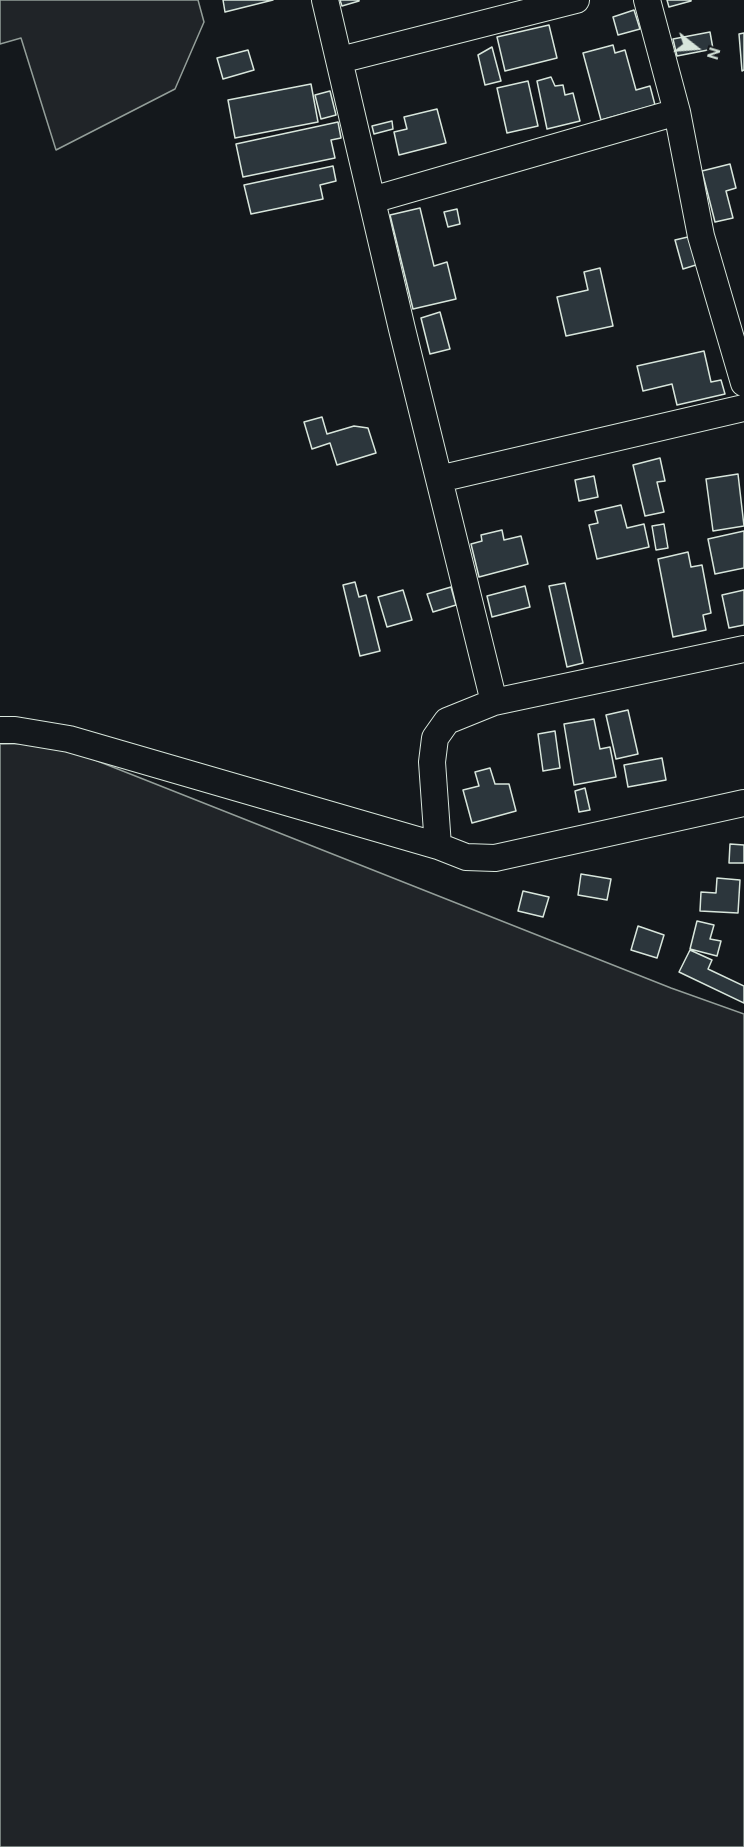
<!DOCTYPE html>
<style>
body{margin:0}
#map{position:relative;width:744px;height:1847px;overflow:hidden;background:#14181c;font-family:"DM Sans",sans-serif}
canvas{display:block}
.north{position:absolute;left:666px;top:18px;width:60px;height:60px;-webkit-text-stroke:4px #14181c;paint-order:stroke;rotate:107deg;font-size:16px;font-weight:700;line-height:24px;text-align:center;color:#d8e6dc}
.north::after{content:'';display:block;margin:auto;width:21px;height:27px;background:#d8e6dc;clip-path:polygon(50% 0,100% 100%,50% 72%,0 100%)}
</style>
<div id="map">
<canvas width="744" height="1847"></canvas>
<div class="north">N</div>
</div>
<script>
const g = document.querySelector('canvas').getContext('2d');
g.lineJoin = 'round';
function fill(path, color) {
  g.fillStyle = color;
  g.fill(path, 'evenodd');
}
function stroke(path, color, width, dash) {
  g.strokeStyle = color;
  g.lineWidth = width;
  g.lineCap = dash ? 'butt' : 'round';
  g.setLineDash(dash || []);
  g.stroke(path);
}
const green = new Path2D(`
 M0,0H198L204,22L175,89L56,150L21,38L0,44Z
 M52,743L671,988L744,1014V1847H0V744Z`);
fill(green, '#202428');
stroke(green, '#939e99', 1.5);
const building = new Path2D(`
 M223,0H273L225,12Z
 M340,0H359V1L342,6Z
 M667,0H691V1L669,7Z
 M634,10L640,29L618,35L613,17Z
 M549,25L557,58L505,71L497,37Z
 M710,32L713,49L677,56L673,39Z
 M744,33V70L742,71L739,34Z
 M613,45L615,53L625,50L636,90L650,86L655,105L601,120L583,53Z
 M492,47L501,81L485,85L478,55Z
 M248,50L254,70L223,79L217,58Z
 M551,77L555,86L563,85L565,95L573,93L580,121L547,129L537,81Z
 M528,81L538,126L507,133L497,88Z
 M311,84L318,122L235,138L228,100Z
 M330,91L336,115L321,119L315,95Z
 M437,109L446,143L399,155L394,132L407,129L404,117Z
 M392,121L393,129L374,134L372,126Z
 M338,122L341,138L331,140L335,158L243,177L236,144Z
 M730,164L736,188L726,191L733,218L715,222L702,171Z
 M333,166L336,181L320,185L323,199L251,214L244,185Z
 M420,208L434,266L447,262L456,299L413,309L390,215Z
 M457,209L460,224L448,227L444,212Z
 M692,236L699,264L683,269L675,240Z
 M600,268L613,326L566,336L557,297L588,290L584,272Z
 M440,312L450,349L430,354L421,318Z
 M704,351L711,382L721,380L725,394L677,405L672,384L643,391L637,366Z
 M322,417L327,434L354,426L368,428L376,453L337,465L330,443L312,449L304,422Z
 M660,458L665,481L657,482L664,512L645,516L633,465Z
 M738,474L744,526L713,531L706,479Z
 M594,476L598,497L579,501L575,480Z
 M621,505L627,528L644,524L649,547L597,559L589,525L598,523L595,511Z
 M664,524L668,548L656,550L652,526Z
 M502,530L504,540L521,536L528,564L479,577L471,544L482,541L481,535Z
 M744,531V568L715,574L708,539Z
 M688,552L691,567L702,565L711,613L703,615L706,630L673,637L658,559Z
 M355,582L359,597L366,595L380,651L360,656L343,585Z
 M565,583L583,663L567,667L549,586Z
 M525,586L530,607L492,617L487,596Z
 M451,587L456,605L433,612L427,594Z
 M403,590L412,620L387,627L378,597Z
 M744,590V625L729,628L722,595Z
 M628,710L638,754L616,759L606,715Z
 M594,719L600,749L610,747L616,777L574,785L564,724Z
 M555,731L560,768L543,771L538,734Z
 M662,758L666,780L628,787L624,765Z
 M490,768L495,784H509L516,811L472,823L463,790L479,786L475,772Z
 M585,788L590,810L579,812L575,791Z
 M730,844L744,845V863H729Z
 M581,874L611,879L607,900L578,895Z
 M717,878L740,880L738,913L700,911L701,892L716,893Z
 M523,891L549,897L543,917L518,911Z
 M697,921L714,925L710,939L721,941L717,956L690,949Z
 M638,926L664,935L657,958L631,950Z
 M690,950L712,960L708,969L744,986V1003L679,972Z`);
fill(building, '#2c363c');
stroke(building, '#d8e6dc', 1.5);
const minor = new Path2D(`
 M325,0L402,329L494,702
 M647,0L677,112L701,236L744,383
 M340,60L576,0
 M372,200L677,112
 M439,479L744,408
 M0,730H15L69,739L438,846L466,857L495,858L744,803
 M438,846L432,762L435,738L447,721L494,702L744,649`);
stroke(minor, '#d8e6dc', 28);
stroke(minor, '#14181c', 26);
</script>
